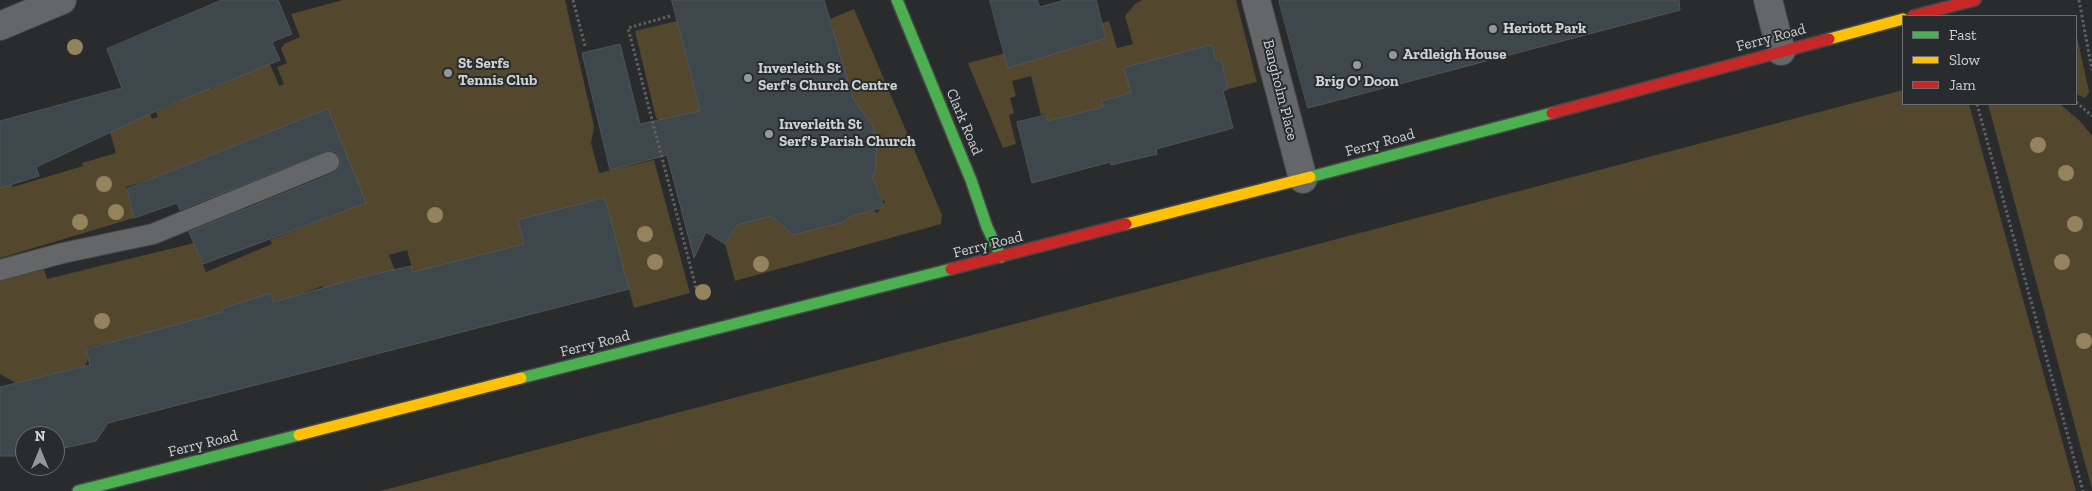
<!DOCTYPE html>
<style>
body{margin:0}
#map{position:relative;width:2092px;height:491px;overflow:hidden;background:#292b2d;font-family:"Zilla Slab",serif}
canvas{display:block}
.legend{position:absolute;left:1902px;top:15px;width:175px;height:90px;box-sizing:border-box;background:#282c2e;border:1px solid #6b6e70;margin:0;padding:6px 9px;list-style:none;font-size:15px;color:#cfd2d3}
.legend li{display:flex;align-items:center;gap:10px;height:25px}
.legend b{width:25px;border:1px solid #6b6e70}
.north{position:absolute;left:15px;top:426px;width:50px;height:50px;box-sizing:border-box;background:#282c2e;border:1px solid #6b6e70;border-radius:50%;rotate:0deg;font-size:14px;font-weight:700;line-height:20px;text-align:center;color:#cfd2d3}
.north::after{content:'';display:block;margin:auto;width:18px;height:22px;background:#959899;clip-path:polygon(50% 0,100% 100%,50% 72%,0 100%)}
</style>
<div id="map">
<canvas width="2092" height="491"></canvas>
<ul class="legend">
<li><b style="height:6px;background:#4caf50"></b>Fast</li>
<li><b style="height:6px;background:#ffc107"></b>Slow</li>
<li><b style="height:6px;background:#c62828"></b>Jam</li>
</ul>
<div class="north">N</div>
</div>
<script>
const g = document.querySelector('canvas').getContext('2d');
g.lineJoin = 'round';
function fill(path, color) {
  g.fillStyle = color;
  g.fill(path, 'evenodd');
}
function stroke(path, color, width, dash) {
  g.strokeStyle = color;
  g.lineWidth = width;
  g.lineCap = dash ? 'butt' : 'round';
  g.setLineDash(dash || []);
  g.stroke(path);
}
function label(font, color, halo, rows, align = 'center') {
  g.font = font + ' "Zilla Slab",serif';
  g.lineWidth = 4;
  g.setLineDash([]);
  g.textBaseline = 'middle';
  g.strokeStyle = halo;
  g.fillStyle = color;
  for (const [text, x, y, turn = 0] of rows) {
    g.save();
    g.translate(x, y);
    g.rotate((+turn || 0) * Math.PI / 180);
    g.textAlign = isNaN(turn) ? turn : align;
    if (halo) g.strokeText(text, 0, 0);
    g.fillText(text, 0, 0);
    g.restore();
  }
}
fill(new Path2D(`
 M343,0H565L594,126L591,143L599,173L654,160L690,293L634,308L604,198L587,202L593,226L535,216L518,221L524,244L413,272L407,250L389,255L400,284L413,307L423,342L413,345L376,274L348,281L352,298L328,305L323,286L297,295L301,312L165,328L139,335L141,345L115,359L110,342L86,348L88,359L85,366L16,383L0,374V280L44,269L47,279L194,243L206,272L272,244L270,240L365,203L328,109L155,178L126,187L134,218L0,258V188L11,184L13,187L83,166L82,163L116,153L107,122L147,105L152,119L158,117L156,112L180,101L173,84L207,79L211,89L236,78L229,60L270,64L279,86L284,84L277,67L287,63L281,49L284,44L300,37L291,14Z
 M1142,0H1236L1257,82L1228,89L1221,59L1216,60L1211,45L1185,52L1132,93L1101,101L1103,107L1048,121L1046,114L1041,115L1031,76L1012,81L1016,96L1010,98L1014,113L1009,115L1016,144L1003,148L968,63L1040,44L1065,17L1074,48L1093,42L1089,27L1109,21L1117,48L1133,44L1125,16L1135,4Z
 M854,9L942,215L941,224L735,281L725,244L739,221L763,215L764,218L769,217L768,214L816,229L840,219L845,221L849,217L873,210L877,213L885,202L881,199L872,176L876,170L867,163L872,125L869,121L855,118L832,33L833,28L830,19Z
 M677,21L704,127L682,115L670,117L666,125L656,118L635,31Z
 M2076,32L2089,92L2085,98L2076,94Z
 M1903,90V104H1969L2076,491H380Z
 M1988,104H2060L2081,122L2092,136V489Z`), '#53482d');
const building = new Path2D(`
 M222,0H278L292,34L272,42L280,60L167,106L36,167L39,176L0,188V121L122,88L107,49Z
 M672,0H824L853,98L872,125L877,141L875,173L872,176L884,207L849,217L844,222L793,235L771,216L737,225L725,244L706,232L694,258L667,155L610,170L582,53L620,44L640,124L700,111Z
 M990,0H1037L1040,7L1065,0H1096L1106,38L1008,68Z
 M1279,0H1679L1680,10L1308,108Z
 M1212,45L1216,60L1221,59L1228,89L1223,91L1233,128L1156,149L1157,154L1111,165L1110,162L1032,183L1017,122L1046,115L1048,121L1103,107L1101,101L1131,93L1124,68Z
 M328,109L366,203L203,264L189,232L334,173L341,164L340,158L336,152L330,150L180,210L177,203L134,218L127,189Z
 M605,198L629,289L108,423L96,441L55,450V436H25V456H0V387L90,365L86,349L223,312L221,309L271,293L273,302L362,277L411,266L413,272L524,244L518,220Z`);
fill(building, '#3d474c');
stroke(building, '#535556', 1);
const lane = new Path2D(`
 M0,270L63,253L153,234L329,162`);
const street = new Path2D(`
 M1256,0L1303,179
 M1768,0L1781,51
 M0,26L62,0`);
const fast = new Path2D(`
 M897,0L971,180L987,227L1001,257
 M1310,177L1552,113
 M521,378L951,269
 M78,491L299,435`);
const slow = new Path2D(`
 M1829,39L1903,19
 M1126,224L1310,177
 M299,435L521,378`);
const jam = new Path2D(`
 M1913,16L1975,0
 M1552,113L1829,39
 M951,269L1126,224`);
stroke(lane, '#444647', 22);
stroke(street, '#444647', 30);
stroke(fast, '#444647', 14);
stroke(slow, '#444647', 14);
stroke(jam, '#444647', 14);
stroke(new Path2D(`
 M573,0L585,46
 M2079,0L2092,70
 M670,16L628,28L699,299
 M2076,102L2092,116
 M1977,104L2083,491`), '#5f6162', 3, [2.5, 2.5]);
stroke(lane, '#646667', 20);
stroke(street, '#646667', 28);
stroke(fast, '#4caf50', 11);
stroke(slow, '#ffc107', 11);
stroke(jam, '#c62828', 11);
g.fillStyle = '#94835c';
for (const [x, y] of [
 [75,47],
 [2038,145],
 [2066,173],
 [104,184],
 [116,212],
 [435,215],
 [80,222],
 [2075,224],
 [645,234],
 [655,262],
 [2062,262],
 [761,264],
 [703,292],
 [102,321],
 [2084,341]
]) {
  g.beginPath();
  g.arc(x, y, 8, 0, 2 * Math.PI);
  g.fill();
}
for (const [x, y, r, color] of [
 [1493,29,5,"#959899"],
 [1393,55,5,"#959899"],
 [1357,65,5,"#959899"],
 [448,73,5,"#959899"],
 [748,78,5,"#959899"],
 [769,134,5,"#959899"]
]) {
  const dot = new Path2D();
  dot.arc(x, y, r, 0, 2 * Math.PI);
  g.fillStyle = color;
  g.fill(dot);
  stroke(dot, '#282c2e', 2);
}
label('bold 15px', '#cfd2d3', '#282c2e', [
 ["Heriott Park",1503,29],
 ["Ardleigh House",1403,55],
 ["St Serfs",458,64],
 ["Tennis Club",458,81],
 ["Inverleith St",758,69],
 ["Serf's Church Centre",758,86],
 ["Brig O' Doon",1357,82,"center"],
 ["Inverleith St",779,125],
 ["Serf's Parish Church",779,142]
], 'left');
label('15px', '#cfd2d3', '#282c2e', [
 ["Ferry Road",1771,38,-15],
 ["Bangholm Place",1280,90,76],
 ["Clark Road",964,122,67],
 ["Ferry Road",1380,143,-15],
 ["Ferry Road",988,245,-14],
 ["Ferry Road",595,344,-14],
 ["Ferry Road",203,444,-14]
]);
</script>
